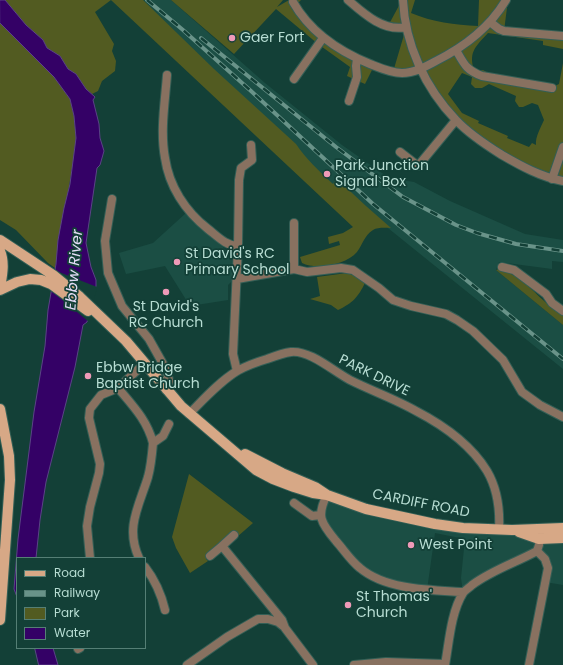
<!DOCTYPE html>
<style>
body{margin:0}
#map{position:relative;width:563px;height:665px;overflow:hidden;background:#134037;font-family:Poppins,sans-serif}
canvas{display:block}
.legend{position:absolute;left:16px;top:557px;width:130px;height:92px;box-sizing:border-box;background:#134037;border:1px solid #557f75;margin:0;padding:5px 7px;list-style:none;font-size:12px;color:#b7ddd3}
.legend li{display:flex;align-items:center;gap:8px;height:20px}
.legend b{width:20px;border:1px solid #557f75}
</style>
<div id="map">
<canvas width="563" height="665"></canvas>
<ul class="legend">
<li><b style="height:5px;background:#d7a886"></b>Road</li>
<li><b style="height:5px;background:#699389"></b>Railway</li>
<li><b style="height:11px;background:#525b21"></b>Park</li>
<li><b style="height:11px;background:#340166"></b>Water</li>
</ul>
</div>
<script>
const g = document.querySelector('canvas').getContext('2d');
g.lineJoin = 'round';
function fill(path, color) {
  g.fillStyle = color;
  g.fill(path, 'evenodd');
}
function stroke(path, color, width, dash) {
  g.strokeStyle = color;
  g.lineWidth = width;
  g.lineCap = dash ? 'butt' : 'round';
  g.setLineDash(dash || []);
  g.stroke(path);
}
function label(font, color, halo, rows, align = 'center') {
  g.font = font + ' Poppins,sans-serif';
  g.lineWidth = 3.5;
  g.setLineDash([]);
  g.textBaseline = 'middle';
  g.strokeStyle = halo;
  g.fillStyle = color;
  for (const [text, x, y, turn = 0] of rows) {
    g.save();
    g.translate(x, y);
    g.rotate((+turn || 0) * Math.PI / 180);
    g.textAlign = isNaN(turn) ? turn : align;
    if (halo) g.strokeText(text, 0, 0);
    g.fillText(text, 0, 0);
    g.restore();
  }
}
fill(new Path2D(`
 M111,0H171L265,83L342,145L389,178L414,182L450,201L525,234L563,240V262L552,261V269L499,262L496,270L563,325V369L373,216L285,156Z
 M186,213L193,222L224,248L232,259V281L228,285V300L190,306L165,266L126,274L119,253L153,243Z
 M327,495L435,524L563,538V585L545,582L548,568L537,551L463,592L461,578L465,539L435,533L427,590L375,578L329,532L322,505Z`), '#1b4e44');
fill(new Path2D(`
 M5,0H143L214,69L296,144C306,159 319,171 333,184L337,179L366,206L391,228C386,228 378,227 373,230C364,236 363,244 357,252C346,265 316,270 302,263L300,257L340,245L339,241L329,244L328,237L343,233L353,227L111,0L95,12L114,44L112,51L116,61L115,71L102,81L98,91L92,94L86,89L76,74L68,69L60,56L47,48L43,40L26,25Z
 M171,0H283L277,7L289,0H301L295,6L308,24L374,66L365,84L347,76L350,67L318,44L276,9L234,54Z
 M402,0H415L411,13C432,22 455,25 478,26L479,0H508L504,31L563,36V49L543,45V41L488,33C474,48 468,53 475,73L483,70L488,73L490,78L555,86L559,84L563,63V181L518,164L456,120L421,69L393,72L406,28L388,26ZM462,73L472,77L471,84L475,88H482L489,84L516,96L515,101L519,107H523L532,103L538,105L544,120C541,127 535,137 536,145L532,143L529,147L507,138L508,136L478,123L479,121L462,113L448,94Z
 M0,23L54,77L70,99L74,116L76,138L74,157L55,268L48,263L16,230L0,220Z
 M499,269C520,276 528,286 543,300C549,306 556,311 563,316V325L496,270Z
 M347,273L356,276L365,283C358,297 353,303 338,310L331,305L310,299L320,296L317,277Z
 M189,474L253,523L237,537L234,535L206,559L208,561L190,573L176,548L172,537Z`), '#525b21');
const water = new Path2D(`
 M0,0H5L26,25L43,40L47,48L60,56L68,69L76,74L86,89L95,97L93,100L99,124L100,138L104,151L100,165L97,168L86,243L91,267L96,280V286L87,322L83,325L75,367L46,482L40,520L36,558H17V597L14,589L18,539L34,412L45,346L48,310L56,264L58,240L64,208L70,184L76,138L74,116L70,99L54,77L0,23Z
 M35,648H53L58,665H39Z`);
fill(water, '#340166');
stroke(water, '#5b4387', 1);
fill(new Path2D(`
 M54,270L97,287L89,322L50,290Z`), '#134037');
const minor = new Path2D(`
 M348,0C364,14 384,32 406,27
 M403,0C405,44 425,88 456,120C469,134 486,145 502,155C521,166 541,177 563,181
 M293,2C310,32 338,51 370,64C380,68 391,73 402,73C414,73 425,67 436,61C464,47 490,27 506,0
 M490,22L499,29L504,31L563,36
 M456,50C464,64 466,70 482,76L552,88
 M167,75C165,102 160,131 165,158C169,186 185,211 208,229C217,236 226,246 238,246
 M294,79L323,38
 M349,101L357,77L356,66L357,59
 M400,152L418,166L456,120
 M552,179L563,147
 M112,199L105,241L108,273L122,306L149,339L167,371L169,381L166,390
 M502,267L514,270L546,294L552,303L563,311
 M294,269V223
 M237,279L294,269L307,272L341,268L353,270L379,288L393,300L411,306L446,314L457,320L473,331L503,360L522,392L540,405L563,417
 M237,371L233,354L238,246L239,180L241,168L252,160L251,145
 M118,388C133,406 147,420 153,443
 M189,414C204,399 219,382 237,371C246,366 257,362 267,359C275,356 283,353 291,352C310,350 333,371 350,380C372,391 395,399 416,411C443,425 471,445 487,471C497,488 500,511 499,530
 M327,495C316,516 321,523 336,541C344,550 351,561 360,568C386,590 431,590 463,592
 M294,503L312,516L321,515
 M234,535L222,546L282,620L285,628L313,665
 M210,556L222,546
 M90,558L87,526L90,507L99,473L100,464L89,418L90,409L101,395L118,388L145,363
 M139,558C125,528 139,506 148,477C151,466 152,455 153,443L163,436L169,424
 M145,567C155,580 161,593 165,610
 M78,649L80,648
 M187,665L227,637L258,619H268L278,622L283,626
 M354,665L386,662L445,664
 M445,665C449,643 451,612 463,593C465,590 469,588 472,585C492,570 515,563 537,551L539,545L540,535
 M529,665L548,568L545,559L537,551`);
const major = new Path2D(`
 M0,240L53,275L80,297L126,341L181,406L256,470L273,479L294,487L313,493L327,495
 M0,251C5,263 2,276 0,288
 M0,290L17,282L30,279L41,280L51,284L88,311
 M0,409L9,456L10,480L0,620
 M245,454L282,473L315,487L327,495L366,509L435,524L463,528L512,530L563,528
 M519,532L539,539L563,538`);
stroke(minor, '#345f56', 10);
stroke(major, '#345f56', 12);
stroke(minor, '#887160', 8);
stroke(major, '#d7a886', 10);
const rail = new Path2D(`
 M147,0L183,30L251,91L373,204L563,359
 M201,38L336,147L403,197L456,225L477,233L516,244L563,251`);
stroke(rail, '#699389', 4);
stroke(rail, '#134037', 2.5, [8]);
for (const [x, y, r, color] of [
 [232,38,4,"#ef9ab8"],
 [327,174,4,"#ef9ab8"],
 [177,262,4,"#ef9ab8"],
 [166,292,4,"#ef9ab8"],
 [88,376,4,"#ef9ab8"],
 [411,545,4,"#ef9ab8"],
 [348,605,4,"#ef9ab8"]
]) {
  const dot = new Path2D();
  dot.arc(x, y, r, 0, 2 * Math.PI);
  g.fillStyle = color;
  g.fill(dot);
  stroke(dot, '#134037', 1.5);
}
label('14px', '#b7ddd3', '#134037', [
 ["Gaer Fort",240,38],
 ["Park Junction",335,166],
 ["Signal Box",335,182],
 ["St David's RC",185,254],
 ["Primary School",185,270],
 ["St David's",166,307,"center"],
 ["RC Church",166,323,"center"],
 ["Ebbw Bridge",96,368],
 ["Baptist Church",96,384],
 ["West Point",419,545],
 ["St Thomas'",356,597],
 ["Church",356,613]
], 'left');
label('14px', '#b7ddd3', '#134037', [
 ["PARK DRIVE",374,376,26],
 ["CARDIFF ROAD",421,504,11]
]);
label('italic 15px', '#e4ddf7', '#134037', [
 ["Ebbw River",75,270,-85]
]);
</script>
